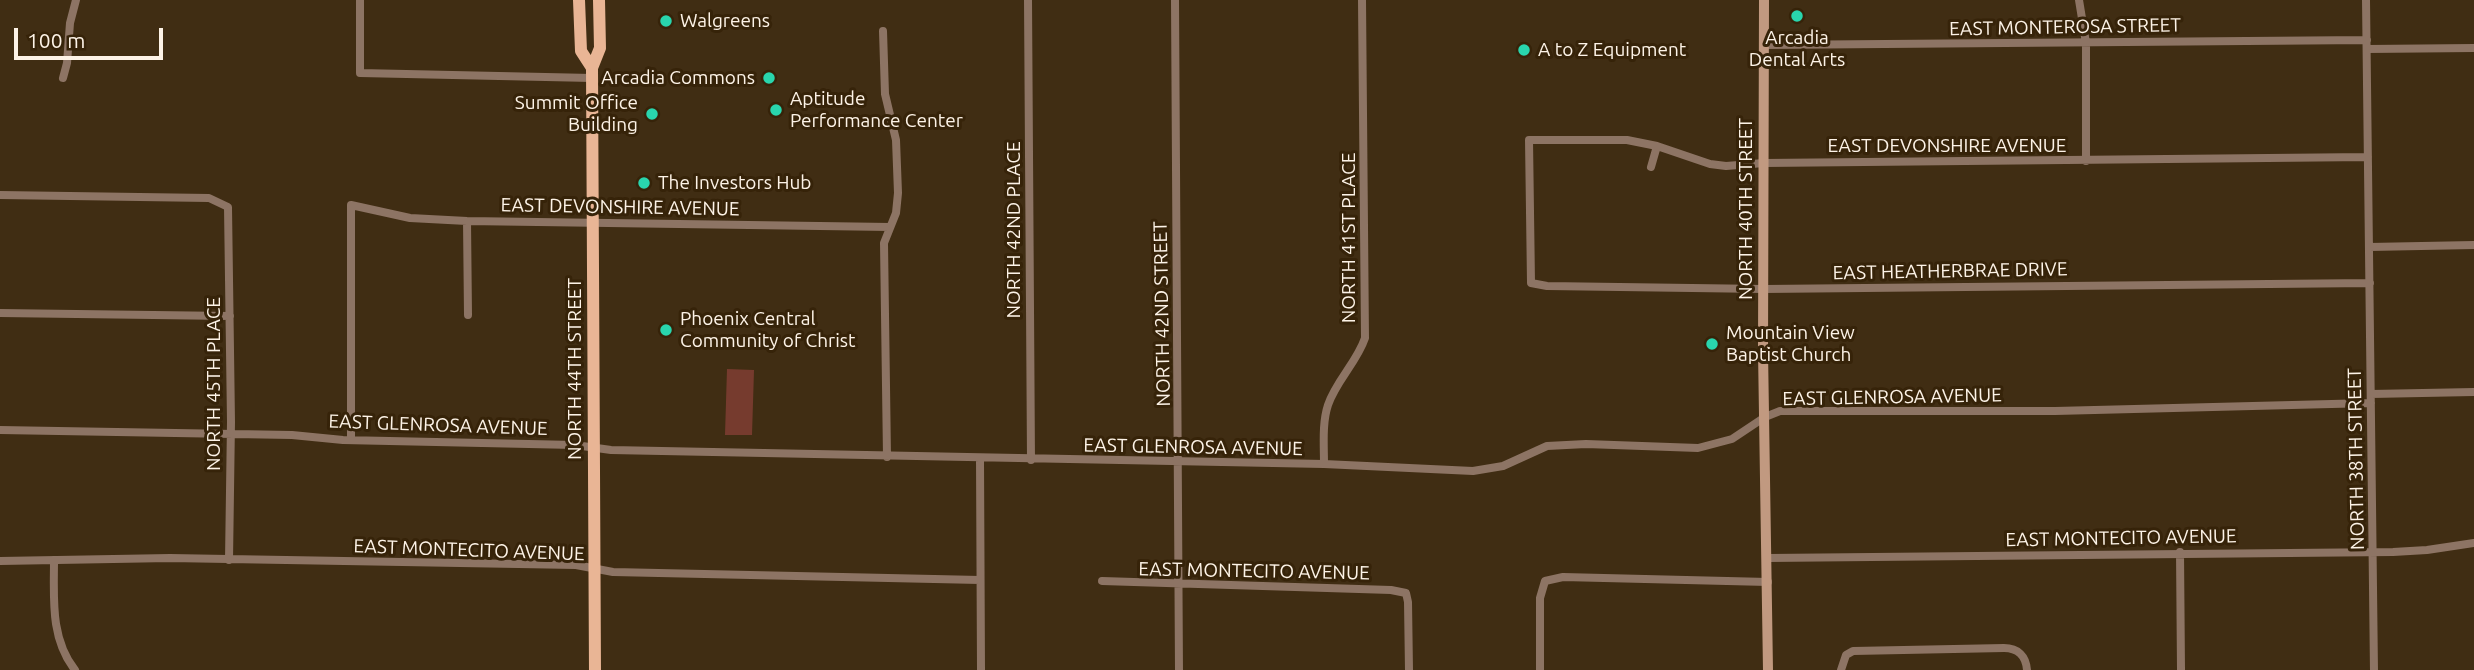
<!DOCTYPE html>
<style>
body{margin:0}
#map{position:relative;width:2474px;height:670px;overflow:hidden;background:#402d13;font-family:Ubuntu,sans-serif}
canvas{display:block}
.scale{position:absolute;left:14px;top:28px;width:149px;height:32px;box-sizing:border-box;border:4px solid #fdf3e7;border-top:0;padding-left:9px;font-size:21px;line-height:24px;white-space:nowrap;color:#fdf3e7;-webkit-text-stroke:5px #362309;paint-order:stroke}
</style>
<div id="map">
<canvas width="2474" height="670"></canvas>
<div class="scale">100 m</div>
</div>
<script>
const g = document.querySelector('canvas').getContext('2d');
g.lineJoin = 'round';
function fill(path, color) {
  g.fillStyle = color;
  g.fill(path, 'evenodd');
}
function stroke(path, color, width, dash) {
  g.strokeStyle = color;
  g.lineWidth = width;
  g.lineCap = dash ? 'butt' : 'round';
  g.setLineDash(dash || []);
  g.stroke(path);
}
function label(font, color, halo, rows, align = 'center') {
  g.font = font + ' Ubuntu,sans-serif';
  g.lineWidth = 6;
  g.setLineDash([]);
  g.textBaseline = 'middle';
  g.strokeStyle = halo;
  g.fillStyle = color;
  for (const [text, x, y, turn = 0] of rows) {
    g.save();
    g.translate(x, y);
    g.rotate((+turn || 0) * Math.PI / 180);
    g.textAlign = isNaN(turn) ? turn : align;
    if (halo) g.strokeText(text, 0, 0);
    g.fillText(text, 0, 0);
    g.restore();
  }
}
fill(new Path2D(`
 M727,369L754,370L752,435H725Z`), '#763b2e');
stroke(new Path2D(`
 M360,0V73L592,78
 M1028,0L1031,460
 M1175,0L1179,670
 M2079,0L2086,43V161
 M2366,0L2374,670
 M883,31L885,94L896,140L898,193L896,213L884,243L887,457
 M1764,45L2367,40
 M2367,49L2474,48
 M63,78L67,63L70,23L76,0
 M2368,157L1764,163L1726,166L1710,164L1657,146L1627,140H1529L1531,283L1547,286L1764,289L2370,283
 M1651,167L1657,146
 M0,195L209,198L228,207L231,422L229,560
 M467,221L468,315
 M2369,247L2474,245
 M0,313L230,316
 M2371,394L2474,392
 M0,430L292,435L343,440L575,445L611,450L1324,464L1473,471L1503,466L1547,446L1586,444L1698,448L1732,439L1765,417L1780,411H2055L2371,403
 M351,440V205L410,218L467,221L890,227
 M980,459L981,670
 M1324,464C1324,445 1322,423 1328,405C1336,381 1357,362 1365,338L1362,0
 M2180,552L2181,670
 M1768,558L2393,552L2427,550L2474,543
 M54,560C54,598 50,638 75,670
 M0,561L170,558L576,565L613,572L980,580
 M1102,581L1391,590L1406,593L1408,602L1409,670
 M1540,670V598L1545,581L1563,577L1768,582
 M1841,670L1846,655L1853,651L2004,648C2018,648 2026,656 2027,670`), '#8d7464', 8);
stroke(new Path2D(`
 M1764,0L1763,351L1768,670`), '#c19980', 10);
stroke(new Path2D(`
 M579,0L581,51L592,68
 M595,670L592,68L600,48L599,0`), '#e9b595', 12);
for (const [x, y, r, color] of [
 [1797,16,7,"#29d5ad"],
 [666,21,7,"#29d5ad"],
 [1524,50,7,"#29d5ad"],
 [769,78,7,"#29d5ad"],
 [776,110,7,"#29d5ad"],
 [652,114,7,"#29d5ad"],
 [644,183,7,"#29d5ad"],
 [666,330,7,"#29d5ad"],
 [1712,344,7,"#29d5ad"]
]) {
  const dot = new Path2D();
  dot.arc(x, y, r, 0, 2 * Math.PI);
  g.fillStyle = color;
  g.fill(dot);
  stroke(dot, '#362309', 2.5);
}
label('19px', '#fdf3e7', '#362309', [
 ["Walgreens",680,21],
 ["Arcadia",1797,38,"center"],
 ["Dental Arts",1797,60,"center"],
 ["A to Z Equipment",1538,50],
 ["Arcadia Commons",755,78,"right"],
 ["Aptitude",790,99],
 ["Performance Center",790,121],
 ["Summit Office",638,103,"right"],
 ["Building",638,125,"right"],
 ["The Investors Hub",658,183],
 ["Phoenix Central",680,319],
 ["Community of Christ",680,341],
 ["Mountain View",1726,333],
 ["Baptist Church",1726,355]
], 'left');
label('19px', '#fdf3e7', '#362309', [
 ["EAST MONTEROSA STREET",2065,27,-1],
 ["EAST DEVONSHIRE AVENUE",1947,146],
 ["EAST DEVONSHIRE AVENUE",620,207,1],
 ["NORTH 40TH STREET",1746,209,-90],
 ["NORTH 42ND PLACE",1014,230,-90],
 ["NORTH 41ST PLACE",1349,238,-90],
 ["EAST HEATHERBRAE DRIVE",1950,271,-1],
 ["NORTH 42ND STREET",1162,314,-91],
 ["NORTH 44TH STREET",575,369,-90],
 ["NORTH 45TH PLACE",214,384,-90],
 ["EAST GLENROSA AVENUE",1892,397,-1],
 ["EAST GLENROSA AVENUE",438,425,2],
 ["EAST GLENROSA AVENUE",1193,447,1],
 ["NORTH 38TH STREET",2356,459,-91],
 ["EAST MONTECITO AVENUE",2121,538,-1],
 ["EAST MONTECITO AVENUE",469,550,2],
 ["EAST MONTECITO AVENUE",1254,571,1]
]);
</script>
